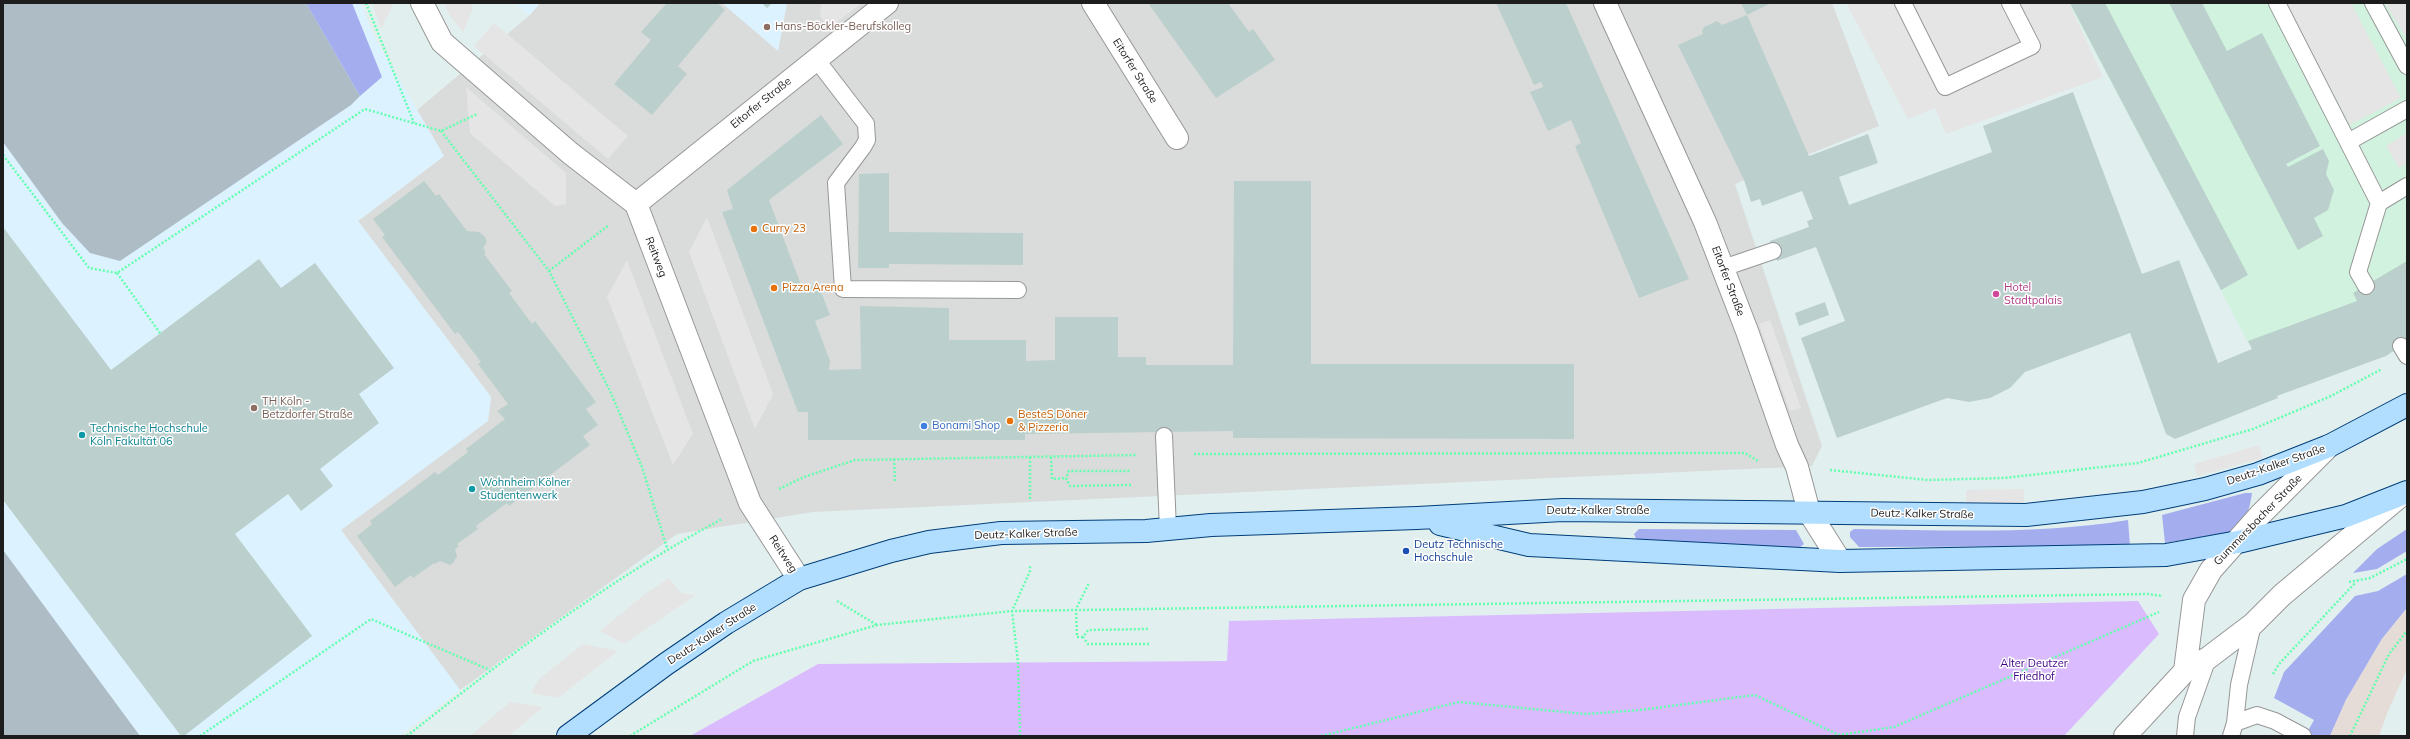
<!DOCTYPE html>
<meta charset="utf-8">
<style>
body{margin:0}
#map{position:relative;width:2410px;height:739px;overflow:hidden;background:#e2efef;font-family:Mulish,sans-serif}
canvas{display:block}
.frame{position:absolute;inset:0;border:4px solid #1d1d1d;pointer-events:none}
</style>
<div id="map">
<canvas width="2410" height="739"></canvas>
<div class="frame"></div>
</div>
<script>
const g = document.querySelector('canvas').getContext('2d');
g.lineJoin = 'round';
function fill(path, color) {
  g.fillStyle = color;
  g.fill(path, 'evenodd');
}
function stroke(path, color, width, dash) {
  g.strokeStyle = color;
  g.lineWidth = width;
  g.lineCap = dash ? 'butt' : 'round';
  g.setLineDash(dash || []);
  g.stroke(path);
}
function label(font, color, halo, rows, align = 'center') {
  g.font = font + ' Mulish,sans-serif';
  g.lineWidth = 3;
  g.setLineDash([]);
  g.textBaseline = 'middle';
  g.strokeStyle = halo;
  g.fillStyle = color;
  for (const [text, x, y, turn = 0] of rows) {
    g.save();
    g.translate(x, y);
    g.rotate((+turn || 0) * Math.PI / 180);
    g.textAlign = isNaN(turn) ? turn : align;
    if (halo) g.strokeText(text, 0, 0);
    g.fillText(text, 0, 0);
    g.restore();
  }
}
fill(new Path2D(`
 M540,3H722L778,50L787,3H1832L1879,126L1735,184L1822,446L1812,466L813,512L677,534L460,690L341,530L488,420L491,397L358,221L444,156L417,110L530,15Z`), '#dadcdb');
fill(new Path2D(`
 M2069,3H2407V343L2276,395Z`), '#d0f2de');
fill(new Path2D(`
 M3,3H361L373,35L444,156L358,221L491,397L488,421L341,530L460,690L399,736H3Z
 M514,3H540L530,15Z
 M722,3H787L778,51Z`), '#dcf2ff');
fill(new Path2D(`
 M3,3H306L360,96L351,105L120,261L90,253L62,223L3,142Z
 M3,550L140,736H3Z`), '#adbcc5');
fill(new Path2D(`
 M306,3H352L382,77L360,96Z
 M2245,493H2252C2250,509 2246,519 2237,531L2165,543L2162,515Z
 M2128,520L2130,546L1859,547L1850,537V532L1854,529C1945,530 2038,535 2128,520Z
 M1639,529L1796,530L1804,544L1799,548L1738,547L1637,541L1634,534Z
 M2407,529V551L2377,569L2353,573L2377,549Z
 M2407,574V608L2382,639L2346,700L2330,736H2305L2314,720L2274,698L2284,672L2355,596L2378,591Z`), '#a4adee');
fill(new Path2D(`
 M2138,601L2159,634L2064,736H690L818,664L1227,661L1229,621Z`), '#d9bbfe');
fill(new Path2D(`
 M372,3H394L381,29Z
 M444,3H470L473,9L463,32L450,16Z
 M821,3H862L829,28L820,16Z
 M1846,3H2069L2103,77L1946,134L1935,108L1908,119Z
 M2286,3H2351L2401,98L2350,125Z
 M2385,3H2407V39L2388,8Z
 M494,23L628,136L608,159L474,46Z
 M466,87L566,173V204L555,206L470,133Z
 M2407,133V163L2399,168L2386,146Z
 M707,217L773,394L755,429L689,252Z
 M627,260L693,434L673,465L607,297Z
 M1770,320L1801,408L1790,411L1759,324Z
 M2259,445L2263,458L2197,476L2194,464Z
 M2024,489V503L1966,504V490Z
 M669,578L681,593L696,595L624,644L600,631L645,594Z
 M583,644L618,651L558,698L531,693L539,679Z
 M510,702L543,707L509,736H470Z`), '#e5e5e5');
fill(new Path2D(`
 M2407,608V669L2388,711L2379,736H2330L2346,700L2382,639Z`), '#e5dcd7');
fill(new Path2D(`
 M667,3H717L725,10L678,66L687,74L652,115L614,84L651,40L641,32Z
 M762,3H772L767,8Z
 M1148,3H1228L1249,32L1253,29L1275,60L1216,98Z
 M1496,3H1566L1689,279L1639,298L1575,146L1581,143L1571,120L1548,131L1530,92L1543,87L1541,82L1534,85Z
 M1741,3H1771L1747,15L1809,156L1868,134L1878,163L1839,177L1849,205L1992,152L1983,126L2073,92L2142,274L2179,260L2218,363L2252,349L2248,341L2357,301L2353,293L2407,261V342L2386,356L2277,396L2278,398L2175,439L2166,434L2130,333L2025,372L2010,388L1990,398L1969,402L1947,398L1837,438L1801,338L1845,321L1816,247L1777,261L1770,241L1809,227L1807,221L1813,219L1802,191L1762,206L1760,199L1751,202L1744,180L1678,45L1703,34L1702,31L1704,27L1717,21L1722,25L1747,15Z
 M2070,3H2105L2248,275L2221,290Z
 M2169,3H2202L2227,51L2262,33L2320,146L2286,164L2288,167L2323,149L2329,161L2326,174L2334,190L2328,210L2314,218L2323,236L2298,250Z
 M821,115L843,144L769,200L803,290L818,284L830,315L815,321L830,361L829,370L861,369L860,306L949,308V340H1026V361L1055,360V317H1118V357H1146V365H1233L1234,181H1311V364H1574V439L1233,438V431L1025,434V440H808V412H798L722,212L733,209L727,190Z
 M889,173V232L1023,233V265L889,264V268H858L859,174Z
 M424,181L436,196L439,194L467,231L479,232L485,237L487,242L483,248L486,253L484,254L512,291L509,293L532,324L535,321L596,402L586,409L598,425L583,436L590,445L509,506L507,503L476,526L478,529L457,544L459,546L455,549L457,556L453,563L450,565L440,561L435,564L434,563L413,578L411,575L395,587L357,536L372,524L370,521L435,472L438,475L468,452L466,449L505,419L497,411L508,404L478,364L481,362L458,332L455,334L382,237L385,235L373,219Z
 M3,227L111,370L259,259L281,288L315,263L394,368L359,394L379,423L320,469L333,486L301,511L288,494L235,534L312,636L184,736H181L3,500Z
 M1825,302L1829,315L1799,326L1795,313Z`), '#bbd0cc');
const service = new Path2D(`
 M1903,3L1945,87L2032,46L2010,3
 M2277,3L2379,203
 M2373,3L2407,66
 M816,59L866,124L867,140L863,147L836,183L843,289L1018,290
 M2348,142L2407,109
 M1723,268L1773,251
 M2366,286L2358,272L2379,203L2407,186
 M2401,346L2407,356
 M1164,436L1168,529
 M2235,723L2257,715L2275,721L2303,736
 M2185,736L2187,717L2208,658
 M2231,736L2235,723L2239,685L2253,624`);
const minor = new Path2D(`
 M422,3L442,42L570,153L636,204L750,503L799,579
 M1093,3L1177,138
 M1605,3L1705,222L1747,331L1787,445L1797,467L1809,512L1840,561
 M636,204L887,3`);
const tertiary = new Path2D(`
 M2185,671L2194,600L2211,570L2260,515L2329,446
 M2125,736L2185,671L2208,658L2253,624L2282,595L2399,497`);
const secondary = new Path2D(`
 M1440,524L1529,545L1840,561L2166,555L2238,542L2346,516L2407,492
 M568,736L666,664L726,623L799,579L891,551L929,542L1001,533L1146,531L1211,525L1417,518L1563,510L2026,515L2143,502L2205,489L2258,474L2329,446L2407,405`);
stroke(service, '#979797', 18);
stroke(minor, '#979797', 24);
stroke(tertiary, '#979797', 24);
stroke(secondary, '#003e79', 24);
stroke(new Path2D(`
 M366,3L414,123
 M441,131L549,271L611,393L642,467L667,548
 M3,155L89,268L117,273L365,109L441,131L477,114
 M549,271L609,225
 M117,273L160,333
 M1194,454L1745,453L1758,461
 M1030,457V500
 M1051,457L1052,479L1066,478
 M894,459L895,481
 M1830,470L1928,480L2004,478L2138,463L2253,429L2331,396L2382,369
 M1131,485L1070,486L1066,478L1069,471H1131
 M779,489L804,477L855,460L1137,455
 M2349,582L2370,578L2407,559
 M837,601L877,625
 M1083,637H1077L1076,609L1089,583
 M1149,644H1088L1083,637L1088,630L1149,629
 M2273,674L2279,664L2356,582
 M200,736L371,619L490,670
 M407,736C506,657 610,579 722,519
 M630,736L753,661L877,625L1012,611L2148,594L2163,596
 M1020,736L1018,662L1012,611L1030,571V565
 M1321,736L1459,702L1586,714L1640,710L1755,695L1839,735L1894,727L2159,612
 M2350,736L2389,654L2407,631`), '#64ffae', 2.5, [2, 2]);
stroke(service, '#fff', 16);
stroke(minor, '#fff', 22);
stroke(tertiary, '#fff', 22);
stroke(secondary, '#b1defe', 22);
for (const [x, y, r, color] of [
 [767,27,4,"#8d6e63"],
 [754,229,4,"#e8710a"],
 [774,288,4,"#e8710a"],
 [1996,294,4,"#d1479c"],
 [254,408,4,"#8d6e63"],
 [1010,421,4,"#e8710a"],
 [924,426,4,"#3f7fe0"],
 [82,435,4,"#0f9aa8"],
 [472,489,4,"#0f9aa8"],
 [1406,551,4,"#1a4fb4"]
]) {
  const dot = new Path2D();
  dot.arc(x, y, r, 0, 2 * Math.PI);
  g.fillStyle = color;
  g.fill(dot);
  stroke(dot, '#fff', 1.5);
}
label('11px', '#785e54', '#fff', [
 ["Hans-Böckler-Berufskolleg",775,27],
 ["TH Köln -",262,402],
 ["Betzdorfer Straße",262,415]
], 'left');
label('11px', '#1d1d1d', '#fff', [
 ["Eitorfer Straße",1135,71,58],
 ["Eitorfer Straße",761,103,-39],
 ["Reitweg",656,257,69],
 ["Eitorfer Straße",1728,281,69],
 ["Deutz-Kalker Straße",2276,465,-19],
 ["Deutz-Kalker Straße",1598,511],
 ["Deutz-Kalker Straße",1922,514,1],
 ["Gummersbacher Straße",2258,520,-46],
 ["Deutz-Kalker Straße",1026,534,-2],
 ["Reitweg",783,554,57],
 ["Deutz-Kalker Straße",712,634,-33]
]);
label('11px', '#c56008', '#fff', [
 ["Curry 23",762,229],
 ["Pizza Arena",782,288],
 ["BesteS Döner",1018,415],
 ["& Pizzeria",1018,428]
], 'left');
label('11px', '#b23c85', '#fff', [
 ["Hotel",2004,288],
 ["Stadtpalais",2004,301]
], 'left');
label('11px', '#366cbe', '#fff', [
 ["Bonami Shop",932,426]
], 'left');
label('11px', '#0d838f', '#fff', [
 ["Technische Hochschule",90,429],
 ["Köln Fakultät 06",90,442],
 ["Wohnheim Kölner",480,483],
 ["Studentenwerk",480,496]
], 'left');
label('11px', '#164399', '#fff', [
 ["Deutz Technische",1414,545],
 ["Hochschule",1414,558]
], 'left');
label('11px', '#3e0384', '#fff', [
 ["Alter Deutzer",2034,664],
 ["Friedhof",2034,677]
]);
</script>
